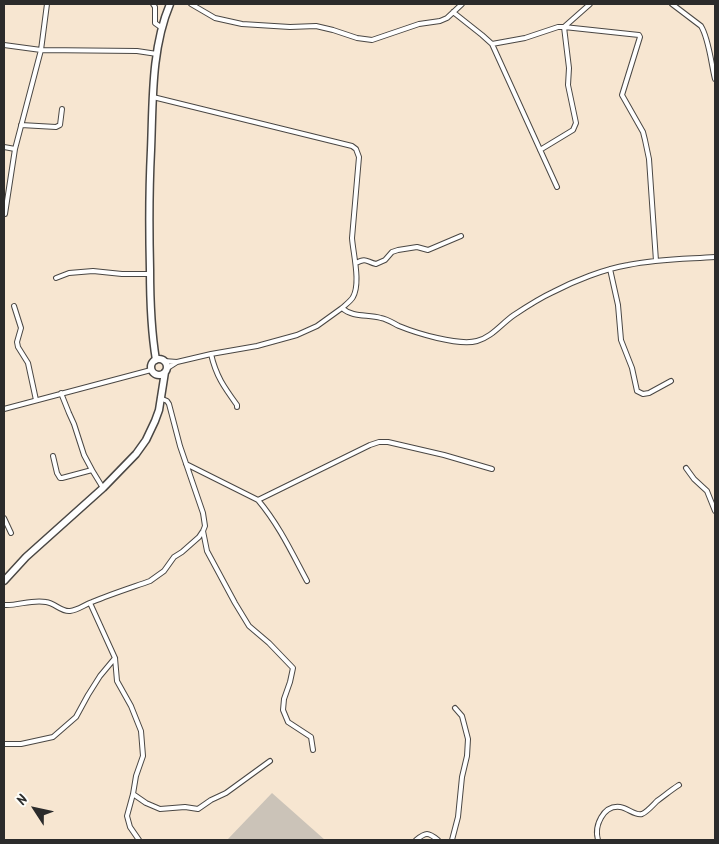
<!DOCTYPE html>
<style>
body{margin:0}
#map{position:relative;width:719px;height:844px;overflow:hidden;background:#f7e6d1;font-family:Kalam,sans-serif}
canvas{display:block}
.frame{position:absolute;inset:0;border:5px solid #2b2b2b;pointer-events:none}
.north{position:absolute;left:10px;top:784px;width:50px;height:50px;-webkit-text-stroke:4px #fdfcf7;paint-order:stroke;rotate:305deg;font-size:14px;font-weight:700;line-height:20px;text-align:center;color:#2b2b2b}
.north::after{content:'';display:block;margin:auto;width:18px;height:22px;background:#2b2b2b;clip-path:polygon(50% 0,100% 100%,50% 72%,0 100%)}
</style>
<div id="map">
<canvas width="719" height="844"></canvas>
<div class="frame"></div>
<div class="north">N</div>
</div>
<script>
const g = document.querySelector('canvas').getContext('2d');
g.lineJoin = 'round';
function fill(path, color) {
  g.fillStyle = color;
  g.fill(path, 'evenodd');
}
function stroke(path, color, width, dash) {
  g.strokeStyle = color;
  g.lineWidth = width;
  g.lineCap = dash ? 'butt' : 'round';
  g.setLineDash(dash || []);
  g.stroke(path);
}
fill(new Path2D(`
 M272,793L325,840H227Z`), '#cbc3b8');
const minor = new Path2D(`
 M153,4L155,7V23L162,28
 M191,4L215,18L242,24L290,27L316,26L333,30L357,38L372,40L419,24L440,21L447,18L462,4
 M672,4L701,26C709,39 711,63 715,79
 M453,12L482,35L492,44L557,187
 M492,44L525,38L558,27H564L639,35L640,37L622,95L643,132L645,140L649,159L656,261
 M4,45L41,50L137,51L157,54
 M153,97L352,146L356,149L359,157L352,238C353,253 361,283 353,297C351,301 345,305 342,308
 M21,125L56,127L60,125L62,109
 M4,147L15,149L41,50L47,4
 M540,150L573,130L576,123L568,85L569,68L564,27L590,4
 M5,214L15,149
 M356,263C367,257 366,262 376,264L385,260L392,252L398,250L417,247L428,250L461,236
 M610,269L618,305L621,340L632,368L637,391L643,394L649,393L671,381
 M56,278L69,273L93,271L122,274H150
 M14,306L21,328L17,342L18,347L28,363L36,400
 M211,354C216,376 224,387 237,405V407
 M164,361L177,362L166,369
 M177,362L211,354L257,346L297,335L317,326L342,308C353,318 368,314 381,318C387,319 393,323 399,326C416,333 458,346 477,341C492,337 501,324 514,315C526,307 540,298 553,292C574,281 604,269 628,265C657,259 686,259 715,257
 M61,393L69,413L74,424L84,455L92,470
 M4,409L151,370
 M53,456L57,473L60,478H62L92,470L103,488
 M186,464L258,500C279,525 292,553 307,581
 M686,468L694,479L707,491L715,511
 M258,500L370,445L379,442H388L444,455L492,469
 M4,518L11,533
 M203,531L207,551L235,603L249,626L269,643L293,668L290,682L284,699L283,710L288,722L311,737L313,750
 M90,603L115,658L117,681L131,706L141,731L143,756L136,776L133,794L127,816L130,827L139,840
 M4,605C18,606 32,599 46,602C55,603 61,612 70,611C78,610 84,605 92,602C111,594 130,588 150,581L164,571L174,557L182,552L199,537L203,531L205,526L203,513L180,446L169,404L167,401L160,398
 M4,744H21L53,737L76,717L88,695L100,676L115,658
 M133,794L146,803L160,809L185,807L198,809L211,800L226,793L270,761
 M416,840C426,832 428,832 438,840
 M452,840L458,817L462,777L467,756L468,739L462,716L455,708
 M598,840C594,826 603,805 620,807C628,808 635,816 642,814C647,812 653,805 657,801C664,796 671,790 679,785`);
const primary = new Path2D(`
 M151 367a8 8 0 1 1 16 0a8 8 0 1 1-16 0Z
 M156,360C151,330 150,299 150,269C149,229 149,190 151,150C153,102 151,49 170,4
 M4,581L26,557L103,488L136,454L146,440L155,421L159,410L165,372`);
stroke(minor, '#4a4744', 6);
stroke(primary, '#4a4744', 9);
stroke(minor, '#fff', 4);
stroke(primary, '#fff', 6);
</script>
